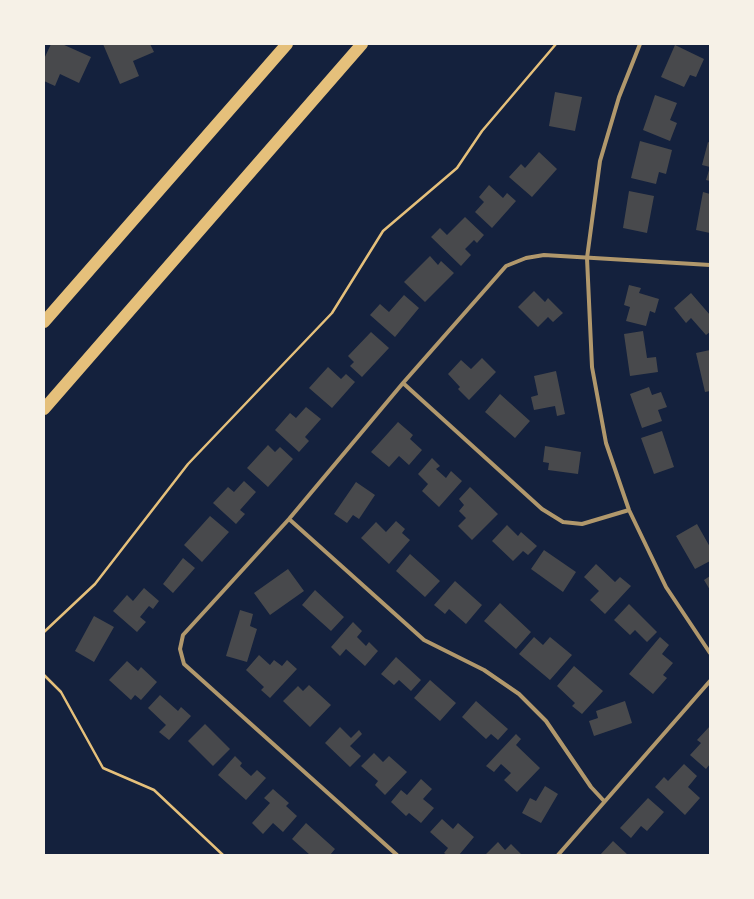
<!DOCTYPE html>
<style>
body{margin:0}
#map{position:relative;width:754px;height:899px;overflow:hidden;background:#14213d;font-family:"IBM Plex Serif",serif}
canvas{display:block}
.frame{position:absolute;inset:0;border:45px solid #f6f1e7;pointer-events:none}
</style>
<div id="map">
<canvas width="754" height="899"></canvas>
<div class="frame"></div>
</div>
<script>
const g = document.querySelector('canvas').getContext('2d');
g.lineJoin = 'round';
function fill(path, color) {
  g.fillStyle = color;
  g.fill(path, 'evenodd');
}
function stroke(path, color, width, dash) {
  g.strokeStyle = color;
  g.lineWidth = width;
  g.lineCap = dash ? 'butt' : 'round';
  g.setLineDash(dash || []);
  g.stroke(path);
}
fill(new Path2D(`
 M51,44H62L91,57L79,83L60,74L55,86L44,81V59Z
 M103,44H150L154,52L133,61L139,76L120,84Z
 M675,45L704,59L696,77L690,75L684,87L661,77Z
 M555,92L582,97L575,131L549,126Z
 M655,95L677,103L670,120L677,123L670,141L643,130Z
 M640,141L672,150L666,174L659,172L656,184L631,178Z
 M708,142L710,143V167L702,165Z
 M539,152L557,169L532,197L509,177L521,164L525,168Z
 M710,167V181L706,180Z
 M489,185L503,198L507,193L516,201L492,228L475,212L484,202L479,197Z
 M629,191L654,196L647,233L623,228Z
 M703,192L710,194V233L696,230Z
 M465,217L484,235L477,243L474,240L465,249L471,255L461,266L431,237L440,228L447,235Z
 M430,256L438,265L441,261L454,273L425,302L404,282Z
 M629,285L641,288L639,293L659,299L655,313L650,311L646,326L626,321L630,307L624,305Z
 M534,291L545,302L548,298L563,313L553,322L548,317L538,327L518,307Z
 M691,293L710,315V332L706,335L691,318L686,323L674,308Z
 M404,295L419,308L395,337L370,315L380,304L389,312Z
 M643,331L647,358L656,357L658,372L630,376L624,334Z
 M371,332L389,348L362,377L350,366L354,362L348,356Z
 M710,350V391L705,392L696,353Z
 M482,358L496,372L469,400L458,389L460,387L448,374L461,360L471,369Z
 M328,367L341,379L346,374L355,382L332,408L309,388Z
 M556,371L565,414L557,416L555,406L534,410L531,397L538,395L534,376Z
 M649,387L652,395L661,392L667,407L658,410L662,421L642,428L630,394Z
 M500,394L530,421L515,438L485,412Z
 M306,407L321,419L305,437L309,441L299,452L275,430L290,413L296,418Z
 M398,422L413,435L410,439L422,450L409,465L399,456L389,467L371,452Z
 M662,431L674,467L654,474L641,438Z
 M268,445L275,452L280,447L293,459L268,487L247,468Z
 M545,446L581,452L578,474L548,470L549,463L543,462Z
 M432,458L440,466L436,469L446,478L451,471L462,481L439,507L422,491L428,484L418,474Z
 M244,481L256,492L240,510L245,514L236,524L213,503L228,487L234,492Z
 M356,482L375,495L359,519L353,515L347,523L334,514Z
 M470,487L498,514L472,540L458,526L466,518L459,511L464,505L459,499Z
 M210,516L229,532L202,562L184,545Z
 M396,521L405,529L402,533L410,540L389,564L361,538L376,522L386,532Z
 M697,524L710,547V561L695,569L676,536Z
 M507,525L518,536L521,532L537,546L528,555L523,551L513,561L492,541Z
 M544,550L576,572L563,592L531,569Z
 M410,554L440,581L425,597L396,571Z
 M183,558L195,568L173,593L163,584Z
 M596,564L615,582L620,577L631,586L605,614L590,600L599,591L584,577Z
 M288,569L304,591L270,615L254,593Z
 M710,576V590L704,580Z
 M455,581L482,605L466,624L449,609L445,614L434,605Z
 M144,588L159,601L153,609L149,606L140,617L146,622L137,632L113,611L127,595L133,601Z
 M315,590L344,617L331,631L302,605Z
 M500,603L531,632L516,649L484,621Z
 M629,604L657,632L647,642L635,630L630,635L614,620Z
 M240,610L253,614L250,626L257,629L247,662L226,656Z
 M94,616L114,627L94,662L75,651Z
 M353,622L362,631L357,637L366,646L369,642L378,651L365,666L346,649L340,656L331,647Z
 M534,637L543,645L550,637L572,655L550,680L519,654Z
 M660,637L669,645L662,654L673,663L663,675L667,678L653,694L629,674Z
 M259,655L270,665L274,660L282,666L287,660L297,669L270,698L261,690L264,687L246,670Z
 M396,657L421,680L411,691L399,680L394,685L381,674Z
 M127,661L138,671L141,667L157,682L141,700L135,695L131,700L109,680Z
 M574,666L603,691L582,714L572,706L575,703L557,686Z
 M430,680L456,703L440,721L414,698Z
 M309,685L331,705L310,727L283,701L298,686L303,691Z
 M160,695L178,711L181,707L191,716L169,740L159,732L166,725L148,708Z
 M476,701L508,729L498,740L491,734L486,739L462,717Z
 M625,701L632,723L594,736L589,721L598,718L596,711Z
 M205,724L230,749L213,766L188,741Z
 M710,726V764L706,769L690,755L701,743L697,740Z
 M340,727L351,738L359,730L362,734L350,746L361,756L350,767L325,743Z
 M516,734L521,739L516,745L540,768L517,792L504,780L511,773L501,764L494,772L486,766Z
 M374,753L383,762L389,756L407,772L385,795L375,785L378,781L361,766Z
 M235,756L242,763L240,766L251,776L257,770L266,778L246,800L218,775Z
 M684,764L697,776L688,787L700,798L685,815L655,787L664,777L668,781Z
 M421,779L432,789L423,799L434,808L421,823L409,813L406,816L391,802L401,790L407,795Z
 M545,786L558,794L541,823L522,813L530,798L536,801Z
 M273,789L289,803L286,806L297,816L283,832L273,823L263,834L252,823L270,803L264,798Z
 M648,798L664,812L647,831L641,826L631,838L620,828Z
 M442,819L453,829L458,823L474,837L459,855H447L444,853L448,848L430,832Z
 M306,823L335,849L330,855H310L292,839Z
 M613,841L628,855H600Z
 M498,842L505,850L511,844L522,855H485Z`), '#48494c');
stroke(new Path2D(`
 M44,632L95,584L188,464L332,313L383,231L457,168L482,131L556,44
 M44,675L61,692L103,768L154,790L223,855`), '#e5c07b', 2.5);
stroke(new Path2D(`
 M640,44L619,97L600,161L587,258L592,367L606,443L629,510L666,587L710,653
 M403,383L542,509L563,522L582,524L629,510
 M289,519L424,640L484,670L519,694L546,721L591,787L604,801
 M397,855L184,664L180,649L183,635L289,519L403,383L506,266L526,258L544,255L710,265
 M558,855L710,681`), '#b1986c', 4);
stroke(new Path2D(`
 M44,322L287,44
 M44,409L362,44`), '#e5c07b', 12);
</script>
